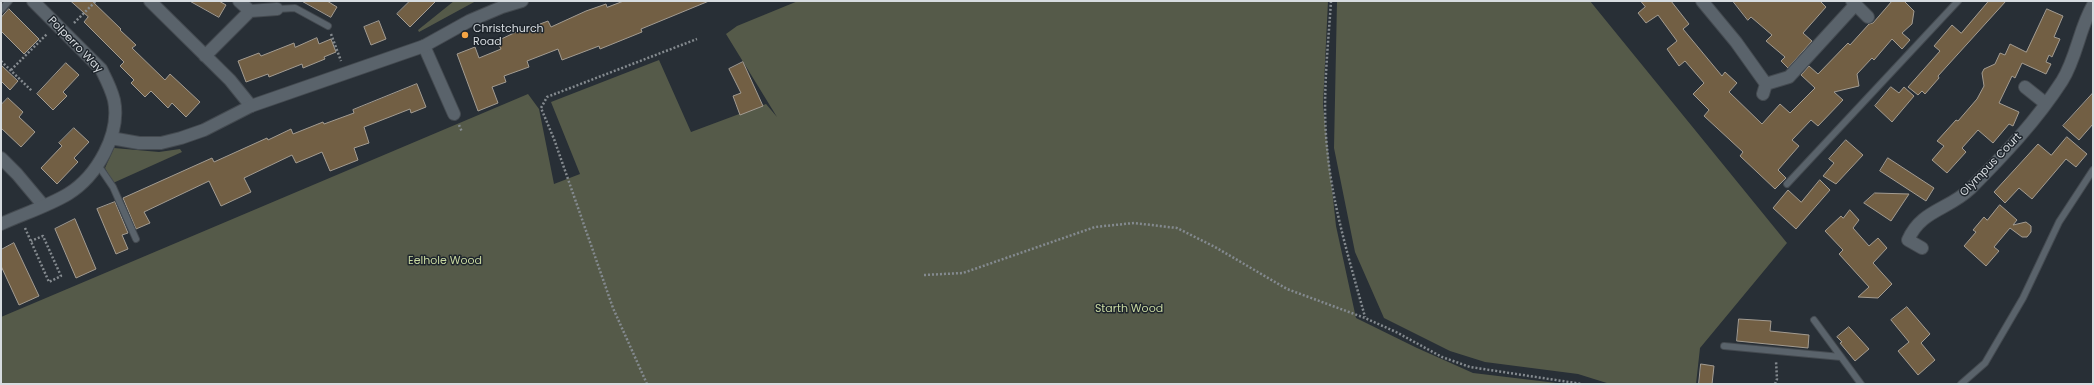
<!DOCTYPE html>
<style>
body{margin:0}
#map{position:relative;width:2094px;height:385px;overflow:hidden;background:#282f36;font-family:Poppins,sans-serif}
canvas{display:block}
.frame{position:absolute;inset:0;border:2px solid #d7dce0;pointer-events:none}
</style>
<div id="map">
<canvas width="2094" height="385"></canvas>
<div class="frame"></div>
</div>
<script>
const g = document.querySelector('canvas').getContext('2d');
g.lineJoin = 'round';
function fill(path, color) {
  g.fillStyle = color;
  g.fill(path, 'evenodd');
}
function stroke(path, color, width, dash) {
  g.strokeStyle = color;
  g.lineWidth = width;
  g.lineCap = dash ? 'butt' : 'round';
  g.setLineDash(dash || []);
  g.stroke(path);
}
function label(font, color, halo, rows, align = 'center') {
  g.font = font + ' Poppins,sans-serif';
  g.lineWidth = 3;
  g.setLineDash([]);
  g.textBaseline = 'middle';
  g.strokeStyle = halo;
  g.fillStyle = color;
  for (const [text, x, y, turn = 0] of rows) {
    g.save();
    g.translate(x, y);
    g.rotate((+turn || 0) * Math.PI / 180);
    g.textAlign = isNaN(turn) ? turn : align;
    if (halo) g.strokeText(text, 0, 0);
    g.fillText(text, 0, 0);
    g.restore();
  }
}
fill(new Path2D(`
 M454,1H476L419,32L418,30Z
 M798,1H1328L1323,105L1336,226L1356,318L1417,348L1473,373L1565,384H1V317L528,94L539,109L554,184L580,174L551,102L659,60L691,132L766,104L777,117L726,34L737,26Z
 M1337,1H1590L1787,243L1700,348L1696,384H1610L1578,374L1485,362L1450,351L1384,318L1355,252L1334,148Z
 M114,148L159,152L180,149L182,152L113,183L105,168Z`), '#555a49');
const building = new Path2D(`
 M71,1H92L121,29L120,30L136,45L132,48L165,80L170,74L200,102L186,117L172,103L168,108L151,91L145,97L131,83L134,80L120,66L124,62L84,22L88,17Z
 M190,1H219L226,5L219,17Z
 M302,1H327L337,7L331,17Z
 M410,1H436L410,27L397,14Z
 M624,1H709L641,29L642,32L600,49L599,46L562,60L558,49L527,61L529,67L504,76L506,82L492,87L498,103L478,111L457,54L475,47L479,58L501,49L497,41L531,25L532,27L548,21L551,27L586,11L606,4L607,7Z
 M1641,1H1671L1689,24L1683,29L1722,76L1725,72L1737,83L1729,92L1762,124L1780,104L1790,113L1815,88L1801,75L1809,66L1818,74L1848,43L1850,45L1869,24L1873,23L1892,1H1904L1914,11L1912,24L1902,33L1910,40L1902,49L1892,39L1874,60L1872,58L1857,74L1859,86L1834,92L1843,100L1818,126L1811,120L1792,140L1799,146L1778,170L1786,178L1775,189L1740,156L1743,152L1704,116L1709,110L1693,94L1704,83L1685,61L1679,66L1667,49L1677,41L1658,15L1646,23L1638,13L1645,7Z
 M1733,1H1820L1826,7L1803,33L1812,41L1788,68L1781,61L1785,57L1766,41L1772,35L1751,17L1748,20Z
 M1989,1H2006L1938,76L1939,78L1925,94L1922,91L1918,95L1908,87L1940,51L1934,46L1952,25L1961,33Z
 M9,9L39,39L24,54L1,31V18Z
 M2047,9L2063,16L2054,37L2060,39L2052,57L2049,55L2046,62L2051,64L2046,74L2022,63L2015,78L2012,76L1999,103L2019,112L2013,126L2009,124L1993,143L1978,130L1962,148L1966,152L1947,173L1932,160L1944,146L1937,141L1956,120L1958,121L1977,99L1984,86L1982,73L1984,69L1995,64L2000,53L2005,55L2010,44L2026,52Z
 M379,21L386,39L371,45L364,27Z
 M317,38L319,44L331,39L336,52L324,57L325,59L303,68L302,64L269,77L268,74L246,82L238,61L259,53L261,56L294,43L295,47Z
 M743,62L763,106L740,115L733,96L741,93L729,69Z
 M66,63L79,75L63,92L67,96L53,110L37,94Z
 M1,65L18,81L10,90L1,81Z
 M417,84L426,107L411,113L410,109L364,127L369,143L354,148L358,160L330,171L322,152L296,163L292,155L244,178L251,192L221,206L209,181L144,212L150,223L136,229L123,198L212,158L214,162L267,138L268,140L291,129L293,134L323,122L324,124L354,113L353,110Z
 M1891,87L1899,93L1904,87L1914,96L1892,122L1875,106Z
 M2093,93V124L2079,140L2063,126Z
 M8,98L23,112L19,117L35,132L21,147L1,128V105Z
 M74,128L89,142L74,158L78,162L57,184L41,168L62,146L59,143Z
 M2067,137L2087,154L2076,167L2066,159L2032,199L2019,188L2005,203L1994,192L2038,144L2051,155Z
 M1846,140L1863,155L1836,184L1823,176L1834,163L1829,159Z
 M1888,158L1934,188L1926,201L1880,171Z
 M1820,180L1830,190L1796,229L1773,208L1788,190L1801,202Z
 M1875,193L1909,194L1891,221L1864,203Z
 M115,202L128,233L122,235L128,249L116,254L97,209Z
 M2000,205L2017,220L2013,225L2026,222L2031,226V232L2027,237H2022L2010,228L1994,247L1999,251L1986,266L1964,246L1976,232L1973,230L1984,217L1987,220Z
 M1850,210L1859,220L1853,228L1869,246L1878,238L1887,248L1873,263L1892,284L1878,298L1858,297L1869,287L1839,254L1843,250L1825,231L1841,216L1843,218Z
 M75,219L96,269L76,278L55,229Z
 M14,243L39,296L19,305L1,266V250Z
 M1907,307L1930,334L1921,343L1935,360L1918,375L1898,351L1909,342L1891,320Z
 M1739,319L1771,321L1770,331L1809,335L1808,348L1737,341Z
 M1849,327L1869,349L1855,361L1840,343L1842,342L1837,337Z
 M1701,364L1714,366L1712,384H1699Z`);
fill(building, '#725f44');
stroke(building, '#a39c92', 1);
const lane = new Path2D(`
 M277,9L295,8L328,26
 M1,10L9,1
 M98,165L113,187L136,239
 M1787,184L1958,1
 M1814,320L1861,384
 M1724,346L1841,357
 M1961,384L1985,363L2023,298L2059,222L2093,170`);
const street = new Path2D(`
 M150,1L230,80L251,106
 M239,1L250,11L277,9
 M1702,1L1736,42L1766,84
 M1852,1L1868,17
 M424,46L454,114
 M205,56L250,11
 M2025,87L2045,103
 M1763,94L1766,84L1789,77L1855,5
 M1,158L17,174L43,205
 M1922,248L1908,240C1921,210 1948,210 1970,189C2003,156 2037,120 2062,81C2077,57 2079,29 2093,5`);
const secondary = new Path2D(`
 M111,138L139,143H161L181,138L204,130L251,106L424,46L469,21L502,7L522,1
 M1,224C23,214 48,206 68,194C97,176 121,134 114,100C111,88 106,79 101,69L33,1`);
stroke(lane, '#444a50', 8);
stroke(street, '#444a50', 14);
stroke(secondary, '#444a50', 14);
stroke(new Path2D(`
 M1331,1C1328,49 1322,99 1327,147C1332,205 1350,262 1365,317
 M74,23L96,1
 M331,34L341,61
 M1,61L32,91
 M11,70L47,34
 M459,125L462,132
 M25,228L49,282L61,276L43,236L31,241
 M924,275L963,273L1095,227L1134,223L1177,228L1215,247L1287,289L1365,318L1396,332L1442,357L1470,367L1582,384
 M647,384L613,308L554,139L541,108L547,97L697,39
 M1775,384L1777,379L1776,361`), '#848a8f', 2.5, [2, 2]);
stroke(lane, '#5a636b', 6);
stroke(street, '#5a636b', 12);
stroke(secondary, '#5a636b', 12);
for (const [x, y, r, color] of [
 [465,35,4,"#f4a444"]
]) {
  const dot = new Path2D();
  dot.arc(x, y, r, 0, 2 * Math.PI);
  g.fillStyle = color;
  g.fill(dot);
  stroke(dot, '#1e252c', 1.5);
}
label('11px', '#d7dce0', '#1e252c', [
 ["Christchurch",473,29],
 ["Road",473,42]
], 'left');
label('11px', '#d7dce0', '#1e252c', [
 ["Polperro Way",75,45,46],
 ["Olympus Court",1991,165,-46]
]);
label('11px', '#c8d8a0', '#1e252c', [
 ["Eelhole Wood",445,261],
 ["Starth Wood",1129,309]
]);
</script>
